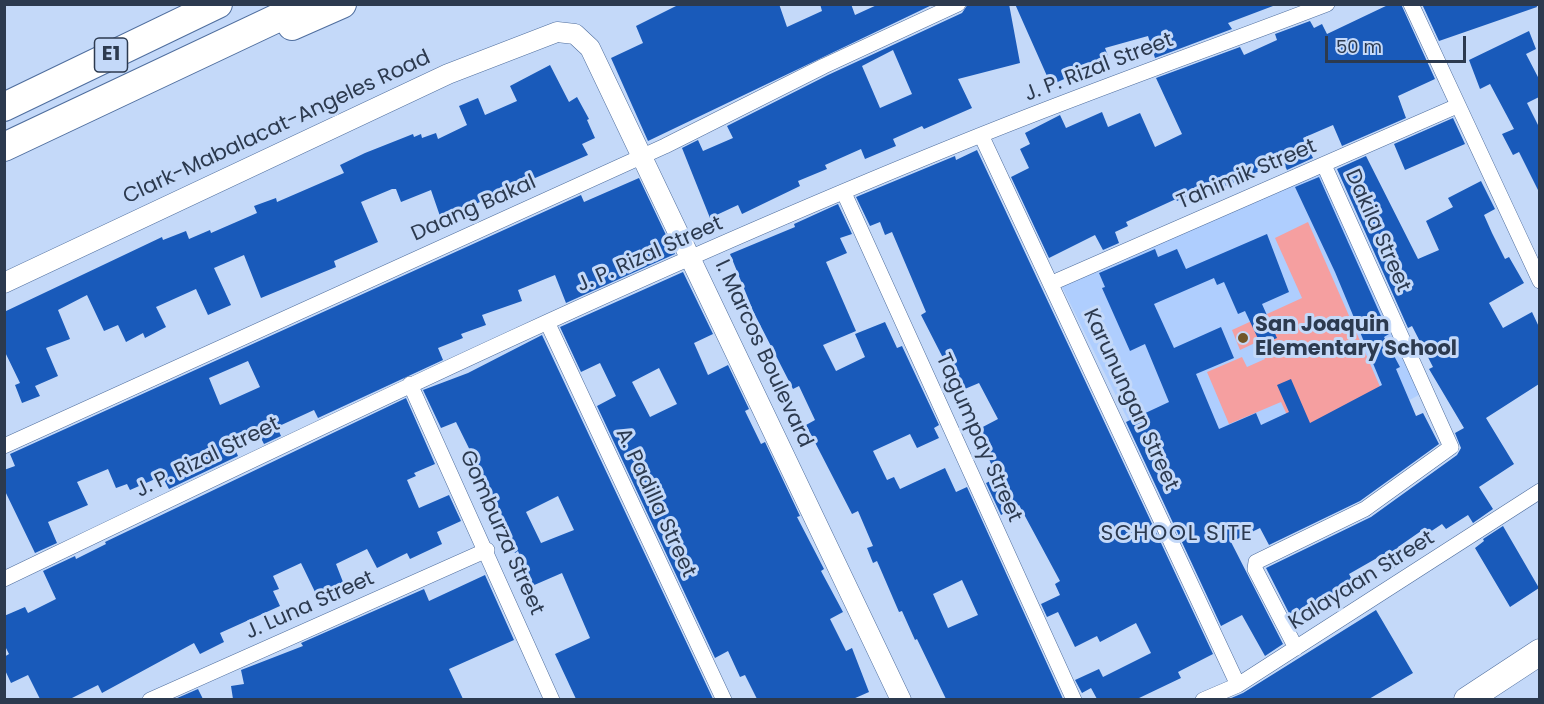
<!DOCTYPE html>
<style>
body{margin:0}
#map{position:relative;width:1544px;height:704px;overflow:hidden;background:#c4d9f9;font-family:Poppins,sans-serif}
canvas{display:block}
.frame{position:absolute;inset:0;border:6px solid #2c3a4f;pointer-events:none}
.scale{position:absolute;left:1325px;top:36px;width:141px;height:27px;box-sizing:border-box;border:3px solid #2c3a4f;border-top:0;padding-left:8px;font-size:18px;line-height:21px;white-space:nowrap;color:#2c3a4f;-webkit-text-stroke:4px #c4d9f9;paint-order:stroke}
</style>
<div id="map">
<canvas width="1544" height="704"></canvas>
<div class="frame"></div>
<div class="scale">50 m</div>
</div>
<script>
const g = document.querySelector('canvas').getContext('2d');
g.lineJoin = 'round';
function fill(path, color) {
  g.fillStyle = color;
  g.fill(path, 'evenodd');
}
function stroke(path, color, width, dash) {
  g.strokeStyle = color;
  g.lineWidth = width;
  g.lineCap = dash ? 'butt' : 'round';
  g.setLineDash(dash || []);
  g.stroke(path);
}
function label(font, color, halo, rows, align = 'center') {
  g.font = font + ' Poppins,sans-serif';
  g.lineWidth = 6;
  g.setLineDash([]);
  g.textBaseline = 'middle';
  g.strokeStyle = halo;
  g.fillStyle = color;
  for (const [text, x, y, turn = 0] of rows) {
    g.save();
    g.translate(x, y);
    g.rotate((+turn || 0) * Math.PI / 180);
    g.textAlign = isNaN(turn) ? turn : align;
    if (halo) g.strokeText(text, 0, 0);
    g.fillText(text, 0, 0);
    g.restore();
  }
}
fill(new Path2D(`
 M1319,171L1424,390L1419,395L1178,521L1062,287Z`), '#afcefe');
fill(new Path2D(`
 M1308,222L1385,398L1299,441L1281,402L1229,424L1207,372L1242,357L1247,367L1265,359L1257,342L1240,350L1232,330L1302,298L1275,238Z`), '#f59fa0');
fill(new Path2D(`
 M680,4H779L787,27L822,11L820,4H851L855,15L879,4H934L648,141L611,58L643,43L636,26Z
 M968,4H1009L1020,63L958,79L972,108L924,129L922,126L893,139L896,146L865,159L861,149L825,165L827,169L798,181L800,186L742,214L738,205L710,218L682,148L698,140L703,151L733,138L727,126L828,75L962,13ZM893,50L912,94L880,108L862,66Z
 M1015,4H1273V6L1228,23L1232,29L1155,58L1148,36L1105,48L1108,56L1080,66L1082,71L1051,85Z
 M1390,4H1401L1435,79L1398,96L1406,118L1342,146L1333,125L1303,138L1313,158L1287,170L1285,166L1280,168L1277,163L1213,192L1210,185L1177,201L1176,199L1126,222L1128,226L1115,232L1119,243L1103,250L1095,235L1049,258L1011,177L1029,168L1020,149L1030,144L1025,133L1060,115L1066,128L1102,112L1108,127L1140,113L1155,147L1182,134L1156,78L1240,47L1244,55L1277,40L1275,34L1310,21L1314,28L1322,24L1327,34Z
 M1422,4H1536L1537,7L1439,41Z
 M1529,31L1536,49L1526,54L1539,79V97L1527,103L1539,127V192L1519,152L1513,155L1502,134L1514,129L1490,84L1480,89L1469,60Z
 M550,65L569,102L577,97L589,119L587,120L595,138L582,144L588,155L441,219L431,190L401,202L396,189H392L361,202L378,242L334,261L336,267L261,298L244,255L214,268L231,305L208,315L196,289L156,307L166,327L145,338L143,333L126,342L118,325L104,331L87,295L58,310L70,339L46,348L58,376L35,386L40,396L22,403L15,385L20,383L4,350V312L162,237L163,240L186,231L189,239L210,230L211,233L257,213L254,206L276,198L277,202L344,173L340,165L365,153L413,134L414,137L421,134L422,138L436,133L438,139L467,125L459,106L478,98L485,115L517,101L510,86Z
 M1453,118L1465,144L1405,170L1394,144Z
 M977,150L1213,654L1178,672L1181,678L1137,699H1097L1091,688L1082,693L1075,680L1099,669L1103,677L1151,653L1136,623L1100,642L1097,636L1075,647L1058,612L1047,617L1041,604L1060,595L1055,584L1060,581L1019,505L1001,515L986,483L997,478L977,430L998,419L979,383L960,391L921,315L926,312L892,232L885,235L880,222L870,226L856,197L955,156L956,160Z
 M1366,156L1418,259L1439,250L1426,221L1453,207L1448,198L1481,181L1495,209L1484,215L1492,233L1505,259L1509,257L1524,283L1489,303L1503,328L1532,312L1539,327V384L1486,418L1514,464L1479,487L1493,509L1473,523L1468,515L1446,529L1442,524L1427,534L1424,529L1398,547L1406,561L1393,569L1384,554L1349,574L1355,585L1291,617L1266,568L1371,517L1457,455L1461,448L1455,433L1464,428L1429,369L1433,367L1412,326L1408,328L1337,169Z
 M1319,177L1389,334L1384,337L1400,367L1396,369L1416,416L1423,413L1439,444L1360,501L1269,545L1260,528L1231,542L1283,644L1265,656L1242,615L1221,626L1126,422L1169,402L1145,344L1130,351L1102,288L1105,287L1099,273L1155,249L1158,257L1177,249L1186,269L1267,234L1289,292L1262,304L1277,338L1261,345L1245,311L1238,314L1224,282L1217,285L1214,278L1154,304L1174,348L1221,327L1234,358L1196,374L1219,429L1256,413L1261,425L1289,412L1277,385L1291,379L1310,423L1382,385L1335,272L1295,187Z
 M639,178L675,254L566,303L555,275L518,290L522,301L482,315L486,325L461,334L463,338L438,348L443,360L318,418L314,410L277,427L281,436L264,444L258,432L233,445L238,456L169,489L162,476L130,490L127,484L116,488L108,469L77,482L88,505L48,522L57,543L35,553L4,489V470L15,466L10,454L581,195L584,202ZM248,361L260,387L220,405L209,378Z
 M838,204L852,234L840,238L847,253L826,262L856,331L823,345L836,371L865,357L855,334L885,322L897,348L902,346L939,425L934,428L939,438L917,448L910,434L873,451L887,480L894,477L900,489L945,468L956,492L967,487L1063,699H946L917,639L915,640L902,611L899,612L877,561L873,563L867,548L873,546L858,511L852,514L806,425L815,420L799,386L793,389L754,313L730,254L795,227L794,224ZM962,580L978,615L948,628L933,594Z
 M683,272L713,334L694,343L708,375L728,365L749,409L745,411L761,444L765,442L800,516L797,517L824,569L821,571L843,612L830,619L846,651L852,648L869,692L853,699H757L745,675L740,677L728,651L715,658L597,406L616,396L600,363L581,372L560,327ZM659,368L677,404L650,417L632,382Z
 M542,335L713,699H576L555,654L590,638L562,573L532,586L518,551L515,553L508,539L512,537L498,507L456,422L441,428L423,390L468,373ZM558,496L574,530L541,543L526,512Z
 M406,398L435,464L414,473L416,476L407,480L419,508L449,495L461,521L437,532L442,544L410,559L407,553L377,568L367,549L336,564L343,582L316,594L301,563L273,576L279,589L273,591L280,606L220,633L224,642L200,654L194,643L102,693L98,685L70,699H40L28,675L11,683L4,668V657L9,654L4,644V616L25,607L28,613L56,599L43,571L75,556L76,559L106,544L105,542Z
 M1503,526L1539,588L1510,607L1475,548L1484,541L1483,539Z
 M485,575L514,640L449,669L463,699H233L231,686L244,684L241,670L303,646L301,643L424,589L429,601Z
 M1376,610L1413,673L1369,699H1229L1243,693Z
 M198,689L203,699H175Z`), '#195aba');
const minor = new Path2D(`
 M1411,4L1540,281
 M981,135L1238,685
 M844,193L1074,700
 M1052,283L1457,106
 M548,324L724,700
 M410,384L552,700
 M4,446L665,146L824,66L958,4
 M4,579C327,424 649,268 981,135C1095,89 1212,48 1327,4
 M1296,648L1255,569L1256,562L1365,509L1451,447L1324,165
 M150,700L487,550
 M1203,700L1238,685L1540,491`);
const tertiary = new Path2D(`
 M4,283L448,74L557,32L575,34L590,48L901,700`);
const trunk = new Path2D(`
 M1467,700L1540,652`);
const motorway = new Path2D(`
 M292,26L342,4
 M4,107L218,4
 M4,147L307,4`);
stroke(minor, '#4f6e9e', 16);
stroke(tertiary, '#4f6e9e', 21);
stroke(trunk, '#4f6e9e', 27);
stroke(motorway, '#4f6e9e', 30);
stroke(minor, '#fff', 15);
stroke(tertiary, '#fff', 20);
stroke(trunk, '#fff', 26);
stroke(motorway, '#fff', 28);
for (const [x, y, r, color] of [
 [1243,338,6,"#715628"]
]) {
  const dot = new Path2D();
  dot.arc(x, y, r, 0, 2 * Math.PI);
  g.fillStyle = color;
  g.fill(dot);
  stroke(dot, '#c4d9f9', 2);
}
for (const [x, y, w] of [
 [111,55,33]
]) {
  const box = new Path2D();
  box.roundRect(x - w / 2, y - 17, w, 34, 4.5);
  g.fillStyle = '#c4d9f9';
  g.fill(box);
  stroke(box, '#2c3a4f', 1.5);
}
label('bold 20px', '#2c3a4f', null, [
 ["E1",111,55]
]);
label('21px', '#2c3a4f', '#c4d9f9', [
 ["J. P. Rizal Street",1099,68,-21],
 ["Clark-Mabalacat-Angeles Road",277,128,-25],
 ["Tahimik Street",1247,175,-23],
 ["Daang Bakal",474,209,-24],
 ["Dakila Street",1377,231,66],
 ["J. P. Rizal Street",650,255,-24],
 ["I. Marcos Boulevard",763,354,65],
 ["Karunungan Street",1130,400,65],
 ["Tagumpay Street",978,438,66],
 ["J. P. Rizal Street",208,458,-26],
 ["A. Padilla Street",655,503,65],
 ["Gomburza Street",501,533,66],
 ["Kalayaan Street",1362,581,-32],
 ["J. Luna Street",310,606,-24]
]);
label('bold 21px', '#2c3a4f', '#c4d9f9', [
 ["San Joaquin",1255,326],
 ["Elementary School",1255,350]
], 'left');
g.letterSpacing = '1.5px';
label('22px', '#2c3a4f', '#c4d9f9', [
 ["SCHOOL SITE",1177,534]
]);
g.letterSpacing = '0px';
</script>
